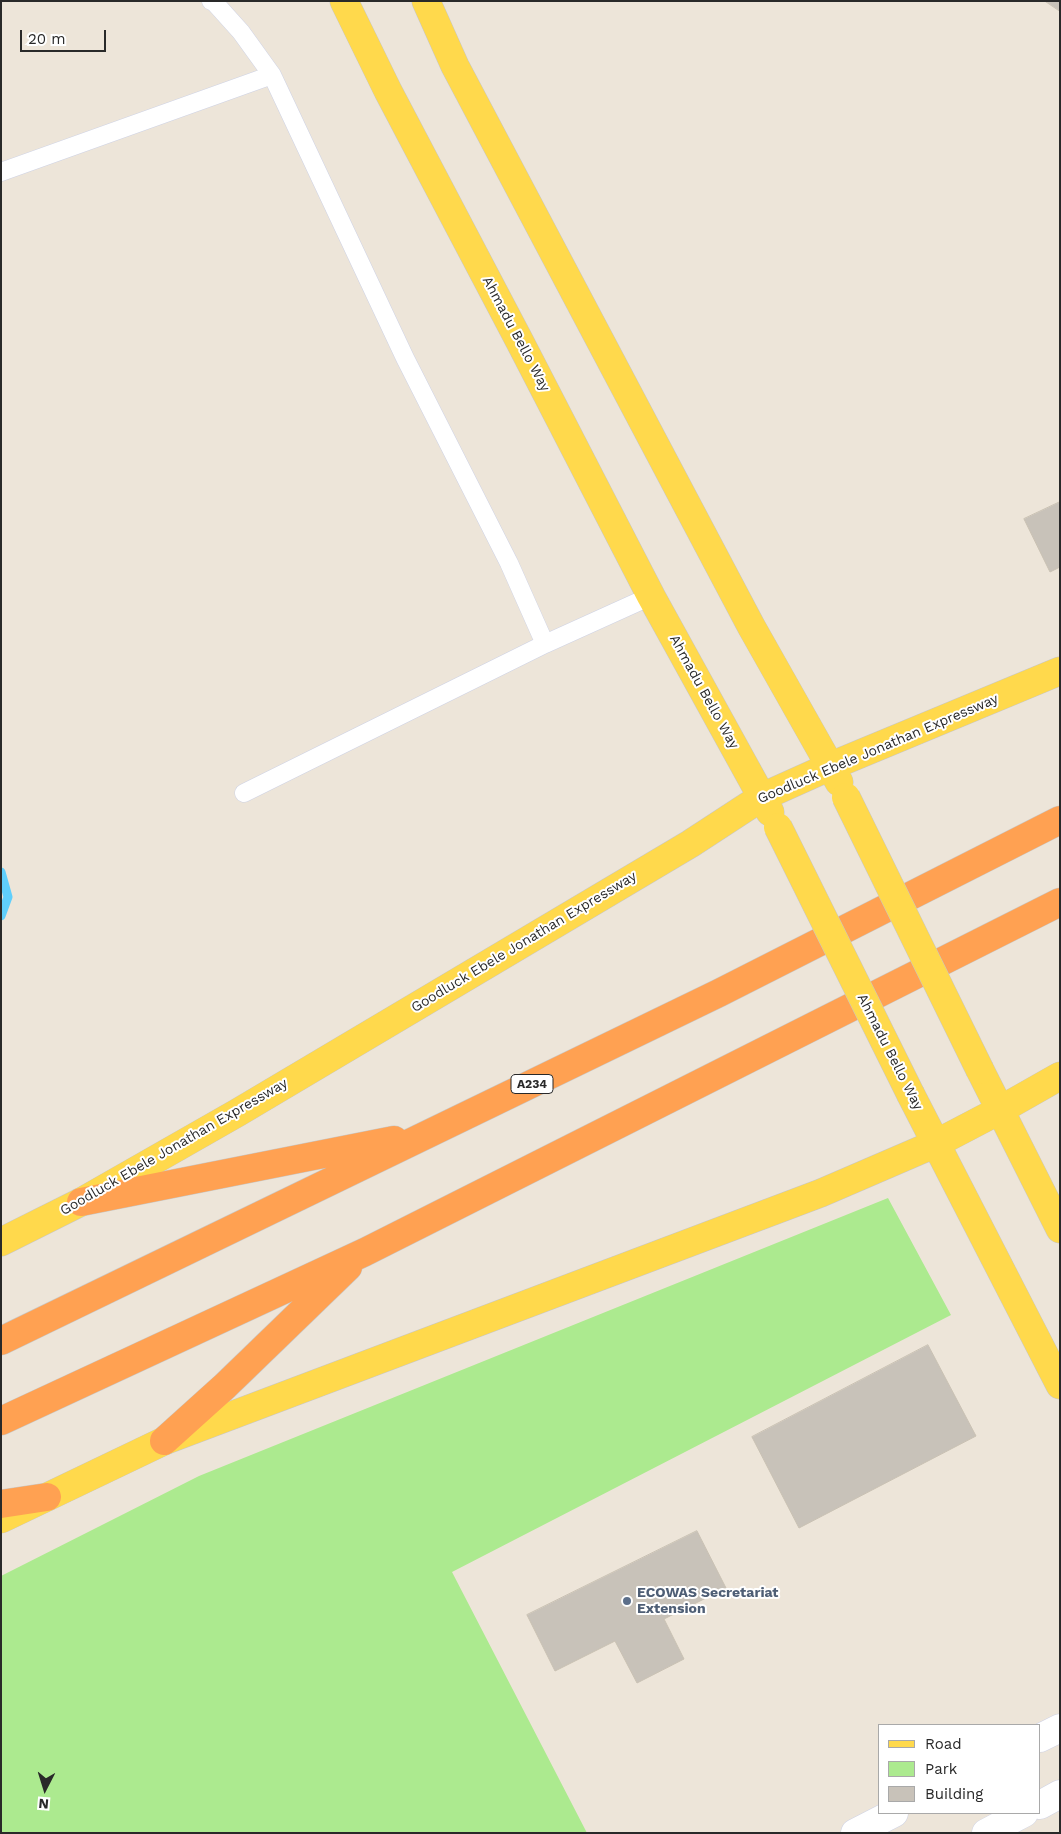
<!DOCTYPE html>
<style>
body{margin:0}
#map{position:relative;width:1061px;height:1834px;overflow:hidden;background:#ede5d9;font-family:"Work Sans",sans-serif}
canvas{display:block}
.frame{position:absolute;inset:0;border:2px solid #292929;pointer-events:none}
.legend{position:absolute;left:878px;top:1724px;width:162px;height:90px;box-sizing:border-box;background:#fff;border:1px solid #a9a9a9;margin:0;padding:6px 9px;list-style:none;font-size:15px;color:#292929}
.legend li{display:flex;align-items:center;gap:10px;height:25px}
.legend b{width:25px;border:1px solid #a9a9a9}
.north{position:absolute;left:20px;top:1764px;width:50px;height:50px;-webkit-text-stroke:4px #fff;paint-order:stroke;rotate:185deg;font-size:14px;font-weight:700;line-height:20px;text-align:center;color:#292929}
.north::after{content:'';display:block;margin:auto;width:18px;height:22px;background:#292929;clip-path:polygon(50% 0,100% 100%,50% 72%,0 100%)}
.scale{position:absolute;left:20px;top:30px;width:86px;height:22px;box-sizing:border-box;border:2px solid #292929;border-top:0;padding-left:6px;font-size:15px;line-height:18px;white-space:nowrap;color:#292929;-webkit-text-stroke:4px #fff;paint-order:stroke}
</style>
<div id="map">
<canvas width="1061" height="1834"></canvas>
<div class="frame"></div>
<ul class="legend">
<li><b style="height:6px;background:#ffd94c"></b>Road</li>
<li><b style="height:14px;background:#acea8f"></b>Park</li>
<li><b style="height:14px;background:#c8c2b9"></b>Building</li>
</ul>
<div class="north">N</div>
<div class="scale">20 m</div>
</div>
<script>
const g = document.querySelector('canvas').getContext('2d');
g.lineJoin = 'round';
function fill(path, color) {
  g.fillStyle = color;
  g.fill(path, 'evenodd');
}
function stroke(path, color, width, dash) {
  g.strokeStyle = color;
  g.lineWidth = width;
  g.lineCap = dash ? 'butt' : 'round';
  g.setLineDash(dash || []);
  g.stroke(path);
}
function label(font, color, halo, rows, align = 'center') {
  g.font = font + ' "Work Sans",sans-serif';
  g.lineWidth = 4;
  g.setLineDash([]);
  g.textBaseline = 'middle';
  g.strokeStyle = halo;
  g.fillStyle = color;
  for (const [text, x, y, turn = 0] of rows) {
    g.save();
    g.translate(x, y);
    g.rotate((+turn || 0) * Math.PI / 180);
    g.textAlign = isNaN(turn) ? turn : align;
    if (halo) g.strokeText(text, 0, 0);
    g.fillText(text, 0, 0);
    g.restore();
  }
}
fill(new Path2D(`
 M888,1198L951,1315L452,1572L587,1833H1V1576L199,1476Z`), '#acea8f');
stroke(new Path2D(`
 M1,872L8,897L1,916`), '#60cffc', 9);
const building = new Path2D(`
 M1045,1H1060V11Z
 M1060,502V567L1050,572L1024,519Z
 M928,1345L976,1436L799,1528L752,1437Z
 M697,1531L726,1588L664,1619L684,1659L637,1683L615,1641L555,1671L527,1615Z`);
fill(building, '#c8c2b9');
stroke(building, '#c9c1b3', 1);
const service = new Path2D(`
 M211,1L214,2L241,32L272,75L405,358L509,563L545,644L651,596
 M1,172L272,75
 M244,793L545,644`);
const tertiary = new Path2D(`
 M1040,1738L1060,1728
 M1040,1805L1060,1794
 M855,1833L894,1813
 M986,1833L1024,1813`);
const primary = new Path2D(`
 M344,1L388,91L520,342L651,596L770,812
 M426,1L455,66L751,626L839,782
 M980,1070L1060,1229
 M911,1095L1060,1385
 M1,1242L81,1202L237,1113L690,844L762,797L831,766L1060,671
 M1,1519L164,1441L821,1193L937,1143L1000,1110L1060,1076`);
const motorway = new Path2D(`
 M81,1202L394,1140
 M1,1341L719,993L1060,820
 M1,1421L365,1252L1060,902
 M164,1441L225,1386L348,1267
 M1,1504L47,1497`);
stroke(service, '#ced2e4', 19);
stroke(tertiary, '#ced2e4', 29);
stroke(primary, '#c7c7c7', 29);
stroke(motorway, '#c7c7c7', 29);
stroke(service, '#fff', 18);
stroke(tertiary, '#fff', 28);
stroke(primary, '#ffd94c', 28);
stroke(motorway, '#ffa152', 28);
const primaryBridge = new Path2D(`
 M846,797L980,1070
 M778,827L911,1095`);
stroke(primaryBridge, '#c7c7c7', 29, []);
stroke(primaryBridge, '#ffd94c', 28);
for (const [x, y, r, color] of [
 [627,1601,5,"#5c6f8a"]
]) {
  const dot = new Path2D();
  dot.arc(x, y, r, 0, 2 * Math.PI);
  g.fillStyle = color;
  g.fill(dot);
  stroke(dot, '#fff', 2);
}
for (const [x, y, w] of [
 [532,1084,42]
]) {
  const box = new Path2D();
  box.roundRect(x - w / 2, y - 9.5, w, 19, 4);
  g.fillStyle = '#fff';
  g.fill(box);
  stroke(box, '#292929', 1);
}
label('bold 12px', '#292929', null, [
 ["A234",532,1084]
]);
label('14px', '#292929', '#fff', [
 ["Ahmadu Bello Way",516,334,62],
 ["Ahmadu Bello Way",704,692,61],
 ["Goodluck Ebele Jonathan Expressway",878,749,-23],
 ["Goodluck Ebele Jonathan Expressway",524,942,-31],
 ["Ahmadu Bello Way",890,1052,63],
 ["Goodluck Ebele Jonathan Expressway",174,1147,-30]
]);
label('bold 14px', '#4e5e75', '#fff', [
 ["ECOWAS Secretariat",637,1593],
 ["Extension",637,1609]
], 'left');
</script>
